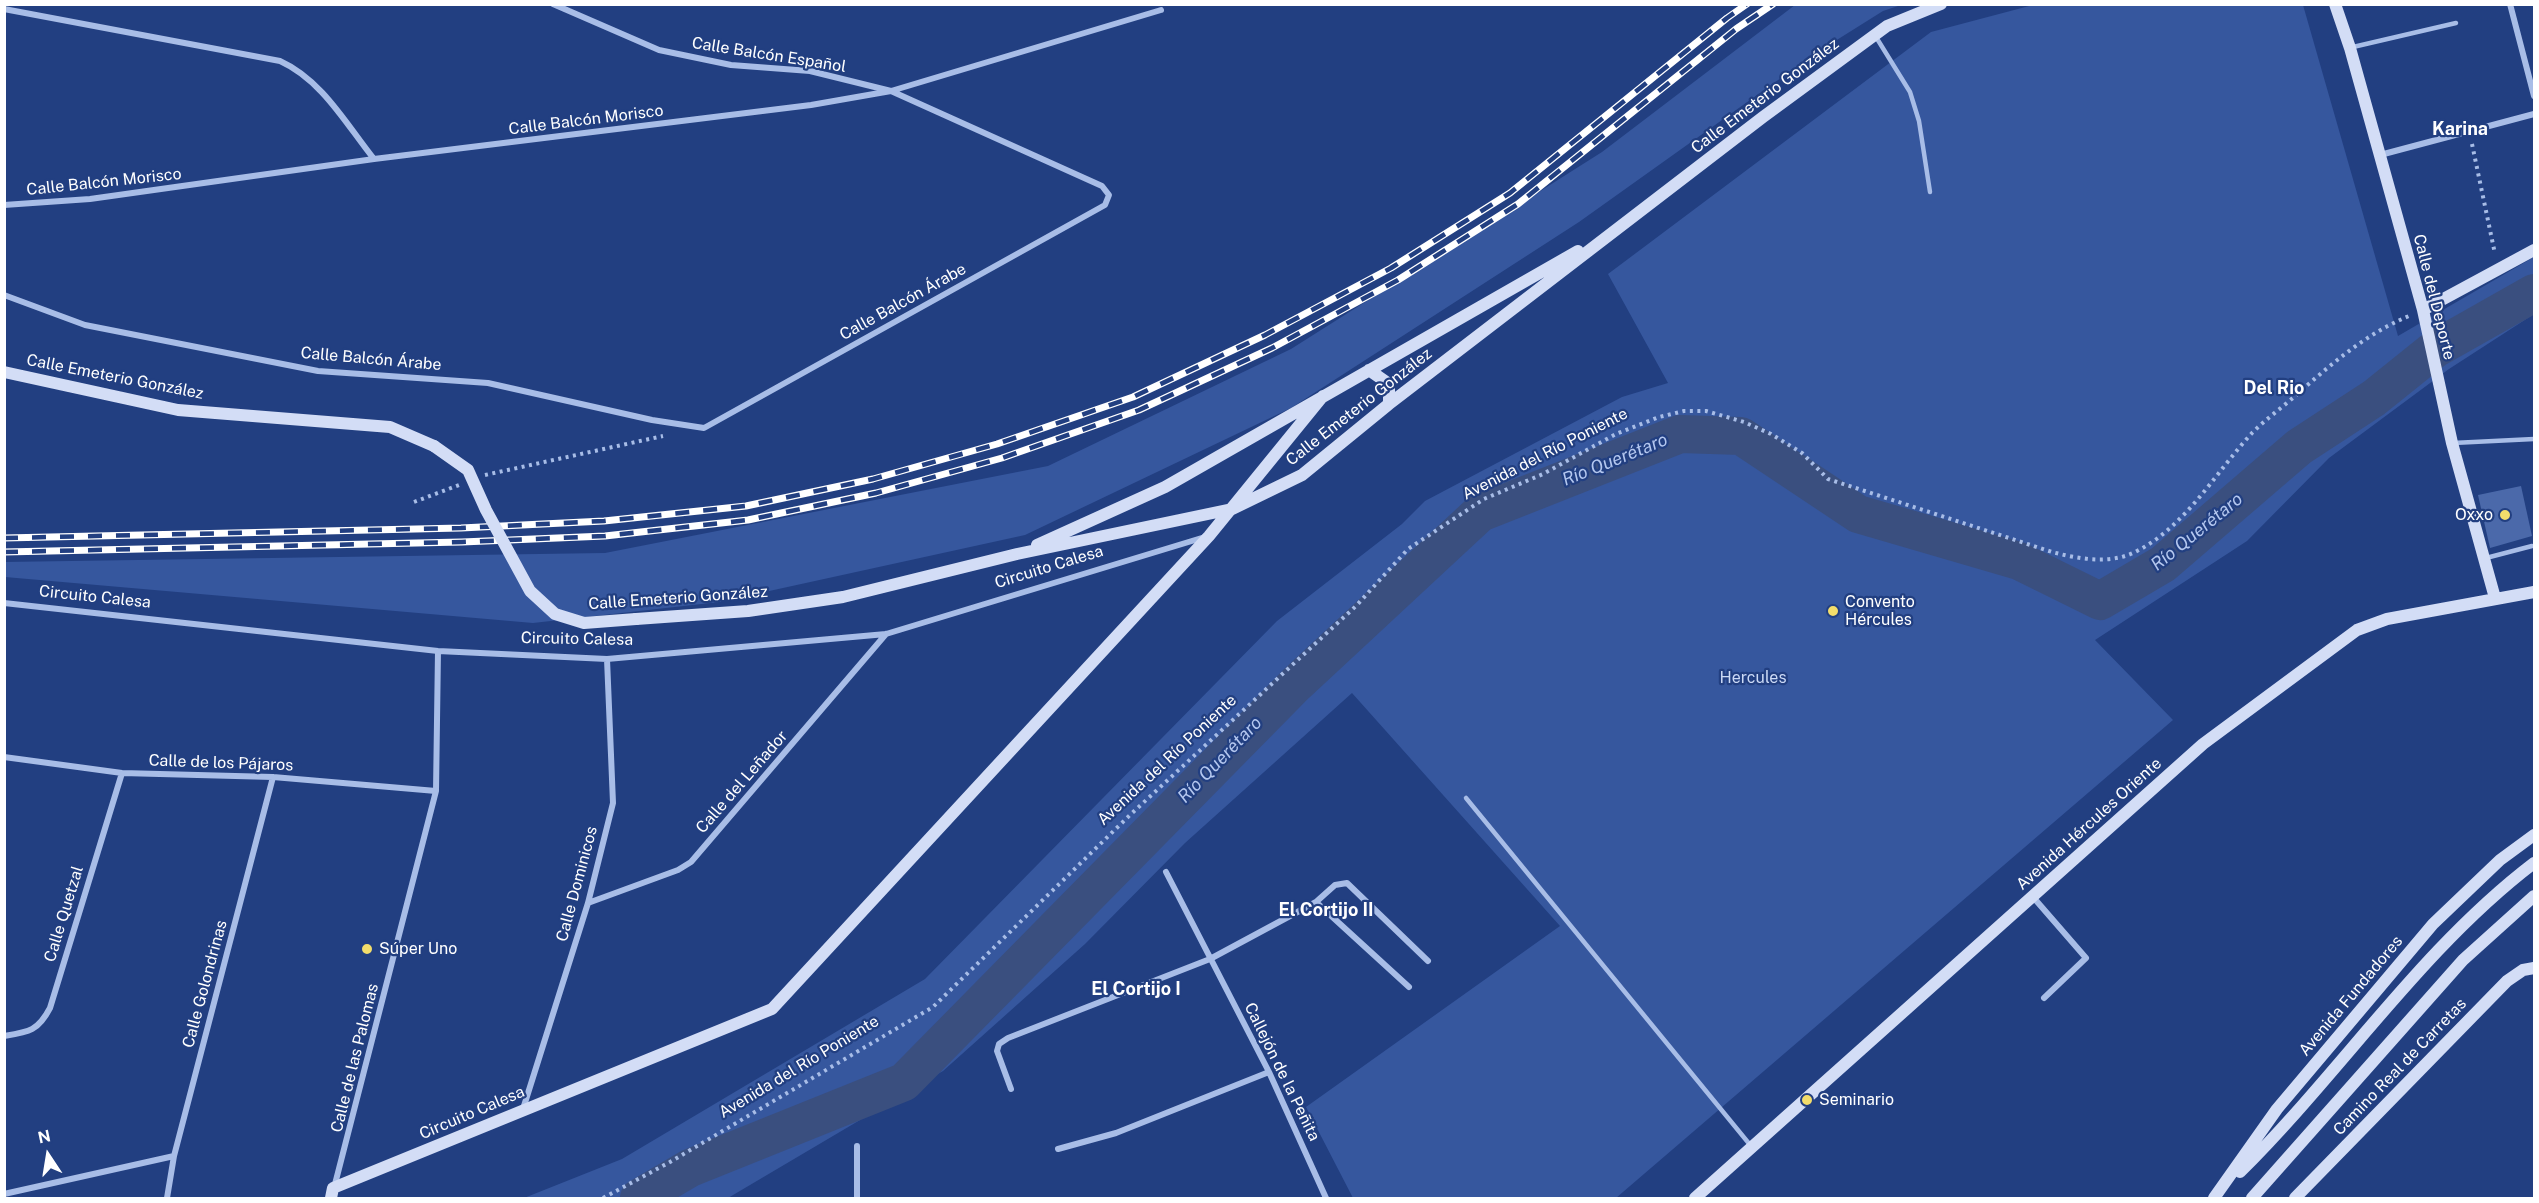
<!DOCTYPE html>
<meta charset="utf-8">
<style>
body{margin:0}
#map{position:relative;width:2539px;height:1203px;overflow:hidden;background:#223f81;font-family:"Public Sans",sans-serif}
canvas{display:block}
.frame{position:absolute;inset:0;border:6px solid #fff;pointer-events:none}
.north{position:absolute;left:18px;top:1125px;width:60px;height:60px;-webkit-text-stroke:4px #223f81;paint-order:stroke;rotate:348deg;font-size:16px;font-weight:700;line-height:24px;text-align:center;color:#fff}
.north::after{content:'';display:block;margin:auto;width:21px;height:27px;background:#fff;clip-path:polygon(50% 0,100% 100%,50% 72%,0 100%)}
</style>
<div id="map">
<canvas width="2539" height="1203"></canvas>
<div class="frame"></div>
<div class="north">N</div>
</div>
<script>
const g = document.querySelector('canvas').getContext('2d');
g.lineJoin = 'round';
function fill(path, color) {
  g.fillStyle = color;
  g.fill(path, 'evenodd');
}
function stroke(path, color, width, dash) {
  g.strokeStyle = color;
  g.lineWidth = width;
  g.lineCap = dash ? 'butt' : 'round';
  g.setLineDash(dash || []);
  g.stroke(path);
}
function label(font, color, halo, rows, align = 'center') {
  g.font = font + ' "Public Sans",sans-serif';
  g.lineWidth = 4.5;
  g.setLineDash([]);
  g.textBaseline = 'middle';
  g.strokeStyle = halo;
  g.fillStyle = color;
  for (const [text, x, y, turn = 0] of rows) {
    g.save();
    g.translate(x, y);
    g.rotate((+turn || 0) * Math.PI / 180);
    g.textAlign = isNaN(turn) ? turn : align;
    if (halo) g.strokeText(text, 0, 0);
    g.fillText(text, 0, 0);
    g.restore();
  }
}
fill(new Path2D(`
 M1795,5H1901L1883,11L1816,53L1579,222L1291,408L1025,535L719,602L533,623L5,577L4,562L605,553L1048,466L1291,349L1602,152Z
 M2033,5H2303L2398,336L2534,257V314L2449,369L2329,458L2247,541L2095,640L2173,720L1616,1198H1353L1306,1107L1560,926L1352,693L1185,843L1085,944L943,1071L728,1198H524L622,1159L925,979L1277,621L1402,524L1425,501L1622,397L1668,383L1608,274L1931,32Z`), '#36579e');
stroke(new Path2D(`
 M639,1198L690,1168L904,1082L1296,684L1480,513L1680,434L1741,436L1858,514L2019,561L2100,601L2163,564L2299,447L2374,398L2435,349L2534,293`), '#3a4f7f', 38);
fill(new Path2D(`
 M2521,486L2532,536L2490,548L2478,495Z`), '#4b69aa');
stroke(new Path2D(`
 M2472,144L2495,254
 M485,475L663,436
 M414,502L459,485
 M603,1198L670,1162L933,1007L1130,815L1356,606L1408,549L1484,499L1543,474L1616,434L1659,417L1684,411H1706L1744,422L1771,434L1802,453L1828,479L2052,552C2079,559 2111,565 2137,551C2186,526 2216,472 2252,433C2265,420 2280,409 2294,397C2329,366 2365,334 2409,316`), '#a8bde7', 4, [3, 4.5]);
stroke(new Path2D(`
 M1876,37L1910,92L1919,121L1930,192
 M2353,47L2456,23
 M2453,443L2534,439
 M2486,558L2532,546
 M1466,798L1751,1146`), '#a8bde7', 4.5);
stroke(new Path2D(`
 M2510,4L2534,96
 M4,9L280,61C322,80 346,124 374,159
 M2380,155L2534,114
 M4,205L90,199L374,159L811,105L891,91L1161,10
 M4,295L85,325L318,371L488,383L652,420L704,428L1105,205L1109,195L1102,186L891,91L810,71L731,65L659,50L553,4
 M4,603L438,651L607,659L886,634L1205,537
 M4,757L122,773L273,777L436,791
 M1166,872L1269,1072L1326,1198
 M2033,897L2086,958L2044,998
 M1316,902L1409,987
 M588,903L678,870L691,862L886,634
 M4,1036C29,1032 38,1031 50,1008L122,773
 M1011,1089L997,1051L999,1044L1008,1038L1210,959L1316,902L1335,885L1347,883L1428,961
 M523,1109L588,903L613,803L607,659
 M857,1146V1198
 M1058,1149L1116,1133L1269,1072
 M334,1188L436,791L438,651
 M4,1194L174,1156
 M167,1198L174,1156L273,777`), '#a8bde7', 6);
stroke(new Path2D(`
 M2335,4L2350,48L2423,310L2452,443L2495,598
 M2423,310L2534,250
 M1369,370L1389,384V404
 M4,372L178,410L390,427L434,446
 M1037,545L1165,487L1578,251
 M636,619L748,611L843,597L1017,554L1232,509L1302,475L1389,404L1763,117L1887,26L1941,4
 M2240,1172C2341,1072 2421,949 2534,863
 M331,1198L333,1188L772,1009L1209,536L1323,396
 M1695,1198L2203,744L2357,630L2387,619L2534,592
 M2214,1198L2277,1109L2433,924L2500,860L2534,835
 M2252,1198L2463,960L2534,896
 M2295,1198L2507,981L2523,970L2534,968`), '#d3ddf6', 12);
const rail = new Path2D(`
 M4,538L461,528L604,521L746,506L873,479L997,444L1133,397L1265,335L1391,268L1510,193L1727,18L1747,4
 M4,552L462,542L605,536L748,520L876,493L1002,458L1139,410L1272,348L1398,280L1518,204L1736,29L1773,4`);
stroke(rail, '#fff', 7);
stroke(rail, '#223f81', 4.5, [14]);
stroke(new Path2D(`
 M434,446L468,470L486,510L530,591L555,614L584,623L636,619`), '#d3ddf6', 12);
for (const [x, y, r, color] of [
 [2505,515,6,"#f3dd6b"],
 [1833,611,6,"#f3dd6b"],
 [367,949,6,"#f3dd6b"],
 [1807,1100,6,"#f3dd6b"]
]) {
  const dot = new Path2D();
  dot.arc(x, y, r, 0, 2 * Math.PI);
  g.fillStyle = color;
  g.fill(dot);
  stroke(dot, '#223f81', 2);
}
label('16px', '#fff', '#223f81', [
 ["Calle Balcón Español",769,55,9],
 ["Calle Emeterio González",1765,96,-37],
 ["Calle Balcón Morisco",586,120,-7],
 ["Calle Balcón Morisco",104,182,-6],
 ["Calle del Deporte",2434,297,76],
 ["Calle Balcón Árabe",903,302,-29],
 ["Calle Balcón Árabe",371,359,5],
 ["Calle Emeterio González",115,377,11],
 ["Calle Emeterio González",1359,407,-38],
 ["Avenida del Río Poniente",1545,454,-27],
 ["Circuito Calesa",1049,567,-17],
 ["Circuito Calesa",95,597,6],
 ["Calle Emeterio González",678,598,-4],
 ["Circuito Calesa",577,639,1],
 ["Avenida del Río Poniente",1167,760,-43],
 ["Calle de los Pájaros",221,763,2],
 ["Calle del Leñador",742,782,-49],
 ["Avenida Hércules Oriente",2089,824,-42],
 ["Calle Dominicos",577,884,-75],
 ["Calle Quetzal",64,914,-73],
 ["Calle Golondrinas",205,984,-75],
 ["Avenida Fundadores",2351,996,-50],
 ["Calle de las Palomas",355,1058,-76],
 ["Avenida del Río Poniente",799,1067,-31],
 ["Camino Real de Carretas",2400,1067,-46],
 ["Callejón de la Peñita",1282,1072,64],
 ["Circuito Calesa",472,1113,-23]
]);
label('16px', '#fff', '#223f81', [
 ["Oxxo",2493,515,"right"],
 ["Convento",1845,602],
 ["Hércules",1845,620],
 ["Súper Uno",379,949],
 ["Seminario",1819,1100]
], 'left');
label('16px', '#ccdaf6', '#223f81', [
 ["Hercules",1753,678]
]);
label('bold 18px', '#fff', '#223f81', [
 ["Karina",2460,129],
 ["Del Rio",2274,388],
 ["El Cortijo II",1326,910],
 ["El Cortijo I",1136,989]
]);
label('italic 18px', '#b4c7ef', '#223f81', [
 ["Río Querétaro",1615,460,-22],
 ["Río Querétaro",2197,532,-39],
 ["Río Querétaro",1220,760,-46]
]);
</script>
